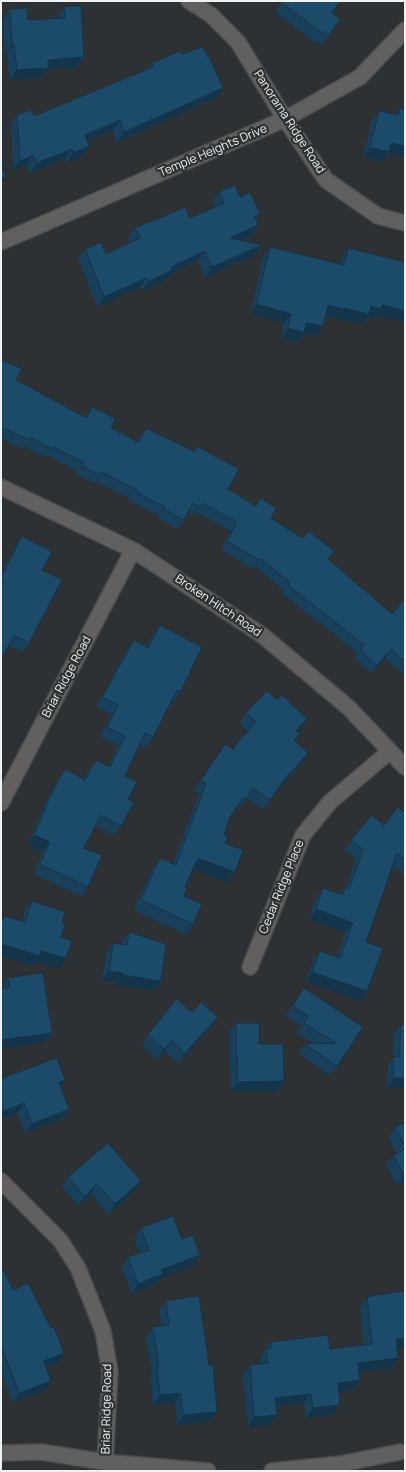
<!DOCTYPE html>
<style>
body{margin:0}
#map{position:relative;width:406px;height:1472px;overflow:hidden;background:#2d3133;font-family:Manrope,sans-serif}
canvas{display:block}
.frame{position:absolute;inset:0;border:2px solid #eff2f3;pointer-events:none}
</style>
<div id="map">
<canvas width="406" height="1472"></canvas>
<div class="frame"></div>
</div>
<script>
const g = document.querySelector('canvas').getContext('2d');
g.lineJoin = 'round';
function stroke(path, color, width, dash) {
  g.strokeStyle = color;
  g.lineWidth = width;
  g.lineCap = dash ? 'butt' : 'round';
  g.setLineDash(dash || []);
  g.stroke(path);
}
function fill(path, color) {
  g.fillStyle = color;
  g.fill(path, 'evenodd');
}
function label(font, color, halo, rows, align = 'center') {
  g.font = font + ' Manrope,sans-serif';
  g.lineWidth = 4.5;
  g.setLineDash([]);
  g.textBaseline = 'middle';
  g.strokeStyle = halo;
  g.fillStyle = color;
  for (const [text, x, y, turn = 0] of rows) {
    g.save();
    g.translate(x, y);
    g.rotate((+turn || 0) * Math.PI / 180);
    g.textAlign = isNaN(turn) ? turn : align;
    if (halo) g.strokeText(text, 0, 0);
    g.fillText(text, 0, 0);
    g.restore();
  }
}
const minor = new Path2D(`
 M189,1L211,15L238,42L285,119L326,180L378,216L405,223
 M1,242L285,119L360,77L405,30
 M1,487L133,550L262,635L349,708L405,767
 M1,803L133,550
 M250,967L303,835L330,802L389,752
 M1,1181L60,1240L78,1268L103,1331L110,1372L105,1462
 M1,1453L41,1452L105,1462L208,1471
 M272,1471L340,1464L400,1452`);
stroke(minor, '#484c4e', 18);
stroke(minor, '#62605f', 15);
fill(new Path2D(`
 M282,1L332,13L340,19L322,44L317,41L315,42L275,12Z
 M64,7L84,57L77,67L48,69L41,78L10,80L7,54H5L3,19L10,9L28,20L57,18V16Z
 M182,54L223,88L216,98L117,142L113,130L87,141L89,146L83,156L67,163L65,158L30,173L27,165L13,170L11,125L17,115L34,116L147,69L152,63Z
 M400,108L405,109V157L388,153L383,161L363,157L372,120L379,111L395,114Z
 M219,192L240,197L260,214L256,219L258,225L252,235L240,240L255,255L205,277L198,260L170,274L166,280L141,291L140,287L97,306L78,258L85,249L106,254L130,243L128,237L135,228L151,222L190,218L215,207L213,202Z
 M270,247L340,264L341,258L348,248L405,262V322L377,315L374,319L367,317L362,324L326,315L323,326L316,336L304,333L297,342L281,338L284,323L251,313L263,257Z
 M1,361L16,380L85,418L92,407L111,428L137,441L146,428L194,451L197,446L228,489L255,506L261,498L271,518L303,538L334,551L328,559L392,614L405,601V675L385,658L371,673L354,658L358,653L282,593L284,590L255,566L253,569L221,549L231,531L197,512L194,515L188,512L178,529L158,518L159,515L130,501L131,499L96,481L94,483L76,474L78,471L47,455L46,457L25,446L23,449L1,438Z
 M22,536L42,570L29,643L23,652L9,645L1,660V574L16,546Z
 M160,625L190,671L180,692L174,701H172L153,737L147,747L140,743L125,776L128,799L121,826L114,835L96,825L84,848L88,887L82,896L34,874L43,851L28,845L45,804L58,779L65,769L84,779L89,769L96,760L108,767L118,745L100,736L112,714L96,707L127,650L134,640L147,647L153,634Z
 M277,700L307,719L297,732L300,734L295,740L302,762L278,789L264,809L246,798L239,808L237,807L230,817L224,835L225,843L235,872L228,882L193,869L185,887L184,896L193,924L186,934L134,910L153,868L160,858L173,864L199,793L194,790L218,754L225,744L232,749L237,743L248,731L240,723L246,713Z
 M405,813V875L393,865L366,942L367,991L361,1001L306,981L313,961L320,951L337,957L346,932L309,919L317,897L323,888L340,894L345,887L346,888L356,859L345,850L351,840L384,825Z
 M32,901L62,923L59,968L37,962L34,966L1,956V920L4,916L22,921L25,911Z
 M129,932L161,981L155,990L115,985L116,982L102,980L107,953L113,943L122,945V942Z
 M8,978L52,1033L45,1042L2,989Z
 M304,988L363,1027L330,1075L298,1053L305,1044L314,1043L297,1033L302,1026L286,1015Z
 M192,1012L218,1017L211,1026L178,1063L164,1051L157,1059L142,1045L148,1035Z
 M236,1023L259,1044L284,1081L277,1091H231L229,1033Z
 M401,1025H405V1088H387L388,1066L393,1058L394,1034Z
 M1,1079L65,1080L61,1086L69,1109L62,1119L25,1133L17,1113L1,1119Z
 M405,1123V1180L397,1184L386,1165L393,1156L397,1153L389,1138L395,1128Z
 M68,1177L135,1190L108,1214L91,1194L78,1205L62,1187Z
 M141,1228L182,1239L194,1265L160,1278L156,1284L132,1293L122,1267L128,1257L140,1253L134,1238Z
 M1,1267L13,1290L58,1362L46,1367L51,1381L45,1390L13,1402L1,1373Z
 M367,1297L397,1348L391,1368L359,1372L360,1380L353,1390L339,1392L340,1405L333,1414L306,1418L304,1403L276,1406L270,1425L248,1427L243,1375L250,1365L260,1364V1359L263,1353V1352L270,1342L330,1349L364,1345L360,1307Z
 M166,1301L217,1412L210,1421L177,1425L175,1403L153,1405L150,1375L152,1373L146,1337L153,1327L161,1326L159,1311Z`), '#18405a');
fill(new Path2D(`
 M12,45H14L7,54H5Z
 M84,57L77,67L48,69L41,78L10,80L17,70L48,60Z
 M223,88L216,98L117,142L124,132Z
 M120,120L113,130L78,145L85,135Z
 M391,143L405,146V157L388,153L383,161L363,157L370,147Z
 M89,146L83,156L67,163L73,153Z
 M72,149L65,158L30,173L37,163Z
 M33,155L27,165L13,170L20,161Z
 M6,177L1,183V179Z
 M258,225L252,235L224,247L230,238Z
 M262,245L255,255L205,277L212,267Z
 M205,251L198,260L170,274L166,280L141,291L148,282L171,267Z
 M146,278L140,287L97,306L104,297Z
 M257,304L291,314L284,323L251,313Z
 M328,305L371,306L382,305L405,311V322L377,315L374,319L367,317L362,324L322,314Z
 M306,323L323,326L316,336L304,333L297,342L281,338L288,328Z
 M391,649L385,658L371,673L377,665Z
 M307,719L301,728L289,741L296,731Z
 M308,753L302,762L276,790L283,781Z
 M34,835L50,842L43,851L28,845Z
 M198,858L235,872L228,882L191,868Z
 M316,909L353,923L346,932L309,919Z
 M1,944L40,951L66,958L59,968L37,962L34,966L1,956Z
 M109,971L123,973L116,982L102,980Z
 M312,972L367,991L361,1001L306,981Z
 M122,975L161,981L155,990L115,985Z
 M218,1017L211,1026L178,1063L185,1053Z
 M52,1033L45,1042L1,1049V1040Z
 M171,1041L164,1051L157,1059L164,1049Z
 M393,1078H405V1088H387Z
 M65,1080L59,1089V1082Z
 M284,1081L277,1091H231L238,1082Z
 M24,1103L17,1113L1,1119V1115L4,1111Z
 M69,1109L62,1119L25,1133L32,1124Z
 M405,1174V1180L397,1184L404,1175Z
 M141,1181L135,1190L108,1214L115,1204Z
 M97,1184L91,1194L78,1205L85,1196Z
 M200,1255L194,1265L160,1278L156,1284L132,1293L138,1284L161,1270Z
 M405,1338V1347L389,1349L396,1339Z
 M64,1353L58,1362L37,1370L44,1361Z
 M398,1358L391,1368L351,1373L358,1363Z
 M360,1380L353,1390L331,1392L338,1383Z
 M51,1381L45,1390L13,1402L19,1393Z
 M181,1393L175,1403L153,1405L160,1395Z
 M311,1394L304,1403L268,1407L275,1398Z
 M340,1405L333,1414L306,1418L313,1408Z
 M217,1412L210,1421L177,1425L183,1415Z
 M277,1415L270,1425L248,1427L254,1417Z`), '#14344a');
const building = new Path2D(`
 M282,1H340L332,13L340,19L329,35L324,31L322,33L281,2Z
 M81,6L84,57L48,60V68L17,70L14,45H12L10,9L27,8L28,20L65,18L64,7Z
 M203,47L208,57L209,56L223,88L124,132L120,120L85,135L89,146L73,153L72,149L37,163L33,155L20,161L17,115L30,110L34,116L153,67L152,63L180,51L182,54Z
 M400,108L405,109V146L391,143L389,152L370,147L379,111L398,115Z
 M1,154L4,167L2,168L6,177L1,179Z
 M235,185L240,197L250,192L260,214L254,216L258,225L230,238L262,245L212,267L205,251L171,267L172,270L148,282L146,278L104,297L85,249L101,242L106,254L140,238L135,228L150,221L151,222L185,207L190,218L224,203L219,192Z
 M270,247L344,265L348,248L405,262V311L382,305L381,309L371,306L369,314L328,305L323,326L306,323L304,332L288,328L291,314L257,304Z
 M2,360L22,369L16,380L87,418L92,407L115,418L111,428L138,442L146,428L195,452L197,446L239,469L228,489L256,506L261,498L276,508L271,518L303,538L309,531L334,551L328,559L392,614L404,600L405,601V662L391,649L377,665L360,650L364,645L288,585L290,582L260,558L259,560L227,541L237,522L202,503L200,507L193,503L184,520L164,509L165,507L136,492L137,490L102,472L100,475L82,466L84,462L53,447L52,449L30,437L29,440L1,427Z
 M22,536L52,552L42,570L62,580L29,643L14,635L1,660V587L4,580L1,579V578Z
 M160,625L202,647L190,671H191L180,692L177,690L153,737L145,733L125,776L137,782L128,799L134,802L121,826L101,815L84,848L102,855L88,887L40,864L50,842L34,835L51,795L65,769L85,780L96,760L110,767L125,736L107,727L118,705L102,697L134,640L148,648Z
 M267,691L277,700L282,695L307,719L296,731L300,734L294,740L308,753L283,781L270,800L253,788L246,799L243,797L230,817L224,835L228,837L225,843L243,850L235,872L198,858L185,887L187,889L184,896L202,904L193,924L141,900L160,858L176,865L206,783L201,780L225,744L233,750L237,743L256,722L246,713Z
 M398,807L405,813V860L397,853L366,942L383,948L367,991L312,972L320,951L340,958L353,923L316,909L323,888L343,895L345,887L349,889L363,850L351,840L372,815L384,825Z
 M32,901L65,912L62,923L65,924L61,937L72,941L66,958L40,951V956L1,944V924L4,916L25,922Z
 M129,932L166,944L161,981L122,975L123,973L109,971L113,943L127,945Z
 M43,973L52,1033L1,1040V989L10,988L8,978Z
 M304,988L363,1027L337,1066L305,1044L336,1043L304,1023L308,1016L293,1006Z
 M177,999L192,1012L201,1002L218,1017L185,1053L171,1041L164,1049L148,1035Z
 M236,1023H259V1044H283L284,1081L238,1082Z
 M401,1025H405V1078H393L394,1056L399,1057Z
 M57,1058L65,1080L59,1082L69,1109L32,1124L24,1103L4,1111L1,1103V1079Z
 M405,1123V1145L395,1128Z
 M108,1143L141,1181L115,1204L97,1184L85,1196L68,1177Z
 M405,1149V1174L404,1175L393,1156Z
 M173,1216L182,1239L193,1235L200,1255L161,1270L163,1274L138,1284L128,1257L149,1250L141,1228Z
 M1,1267H2L13,1290L28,1283L51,1328L54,1327L64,1353L44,1361L51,1381L19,1393L1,1346Z
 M405,1291V1338L396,1339L398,1358L358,1363L360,1380L338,1383L340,1405L313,1408L311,1394L275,1398L277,1415L254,1417L250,1365L268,1363L266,1349H271L270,1342L328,1335L330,1349L372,1344L367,1297Z
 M199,1296L209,1365H213L217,1412L183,1415L181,1393L160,1395L157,1365H159L153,1327L169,1325L166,1301Z`);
fill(building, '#1c4b69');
stroke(building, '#14344a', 1);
label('12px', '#eff2f3', '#2d3133', [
 ["Panorama Ridge Road",289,122,57],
 ["Temple Heights Drive",213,151,-23],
 ["Broken Hitch Road",218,606,34],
 ["Briar Ridge Road",67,677,-62],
 ["Cedar Ridge Place",282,887,-68],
 ["Briar Ridge Road",107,1409,-89]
]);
</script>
